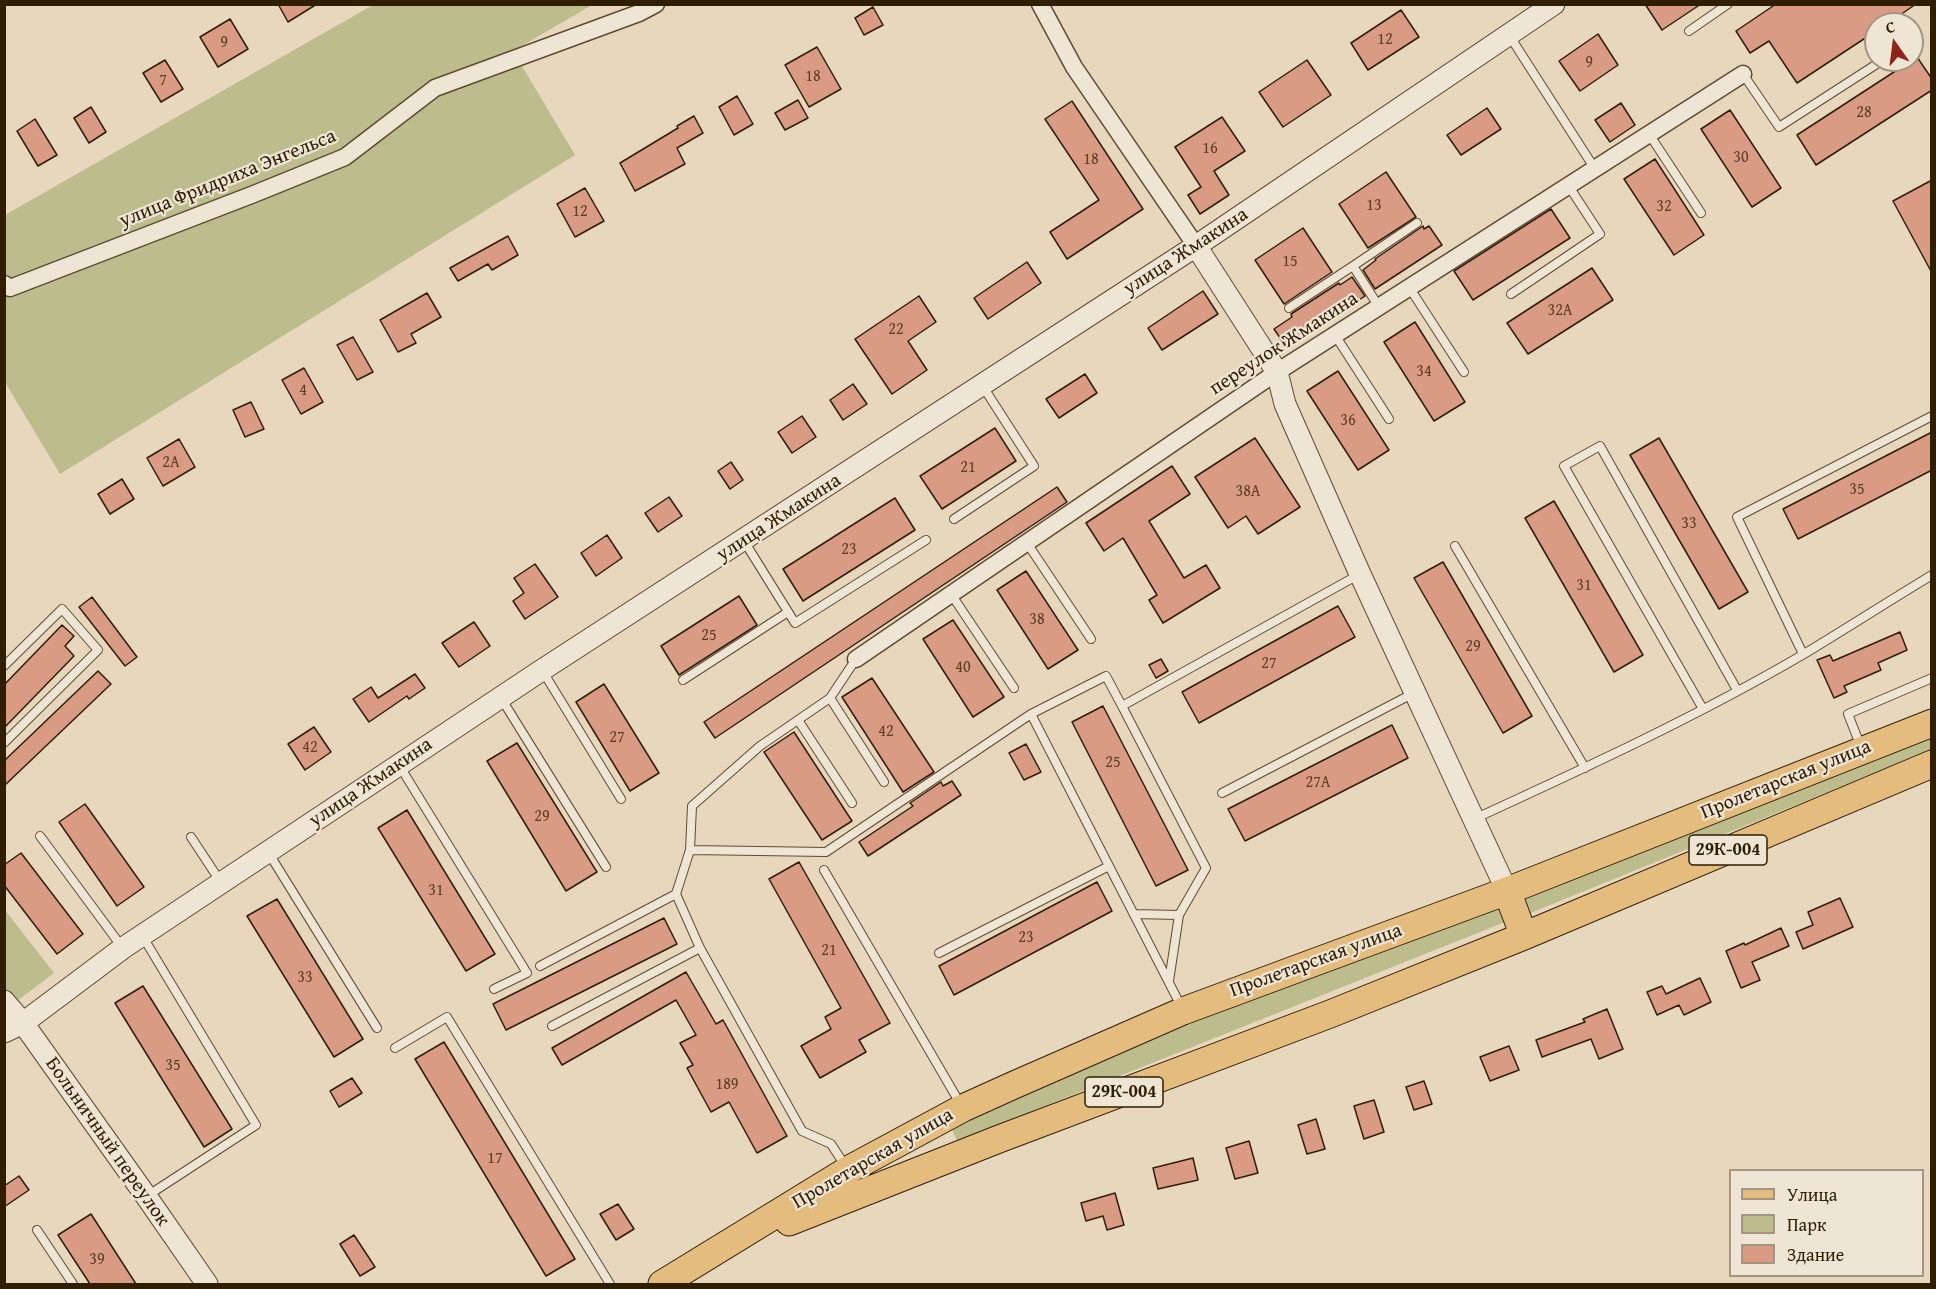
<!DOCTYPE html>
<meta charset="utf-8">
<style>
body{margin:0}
#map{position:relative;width:1936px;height:1289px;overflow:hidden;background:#e6d7bd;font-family:"Gentium Book Plus",serif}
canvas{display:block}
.frame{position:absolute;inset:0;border:6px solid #301e03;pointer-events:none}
.legend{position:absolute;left:1729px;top:1169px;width:195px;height:108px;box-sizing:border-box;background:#efe5d4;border:2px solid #a39580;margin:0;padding:8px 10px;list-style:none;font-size:18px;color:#301e03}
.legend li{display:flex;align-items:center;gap:12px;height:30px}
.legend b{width:30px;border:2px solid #a39580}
.north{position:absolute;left:1864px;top:12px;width:60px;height:60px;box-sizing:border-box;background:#efe5d4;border:2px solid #a39580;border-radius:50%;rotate:346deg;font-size:16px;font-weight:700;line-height:24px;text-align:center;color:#301e03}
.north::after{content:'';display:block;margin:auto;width:21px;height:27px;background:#8f2418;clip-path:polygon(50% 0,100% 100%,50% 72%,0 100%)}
</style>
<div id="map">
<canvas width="1936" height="1289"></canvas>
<div class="frame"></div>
<ul class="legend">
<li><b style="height:8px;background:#e3bc7e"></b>Улица</li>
<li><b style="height:16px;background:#bdbc8c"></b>Парк</li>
<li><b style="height:16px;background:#da9b85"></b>Здание</li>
</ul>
<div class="north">С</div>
</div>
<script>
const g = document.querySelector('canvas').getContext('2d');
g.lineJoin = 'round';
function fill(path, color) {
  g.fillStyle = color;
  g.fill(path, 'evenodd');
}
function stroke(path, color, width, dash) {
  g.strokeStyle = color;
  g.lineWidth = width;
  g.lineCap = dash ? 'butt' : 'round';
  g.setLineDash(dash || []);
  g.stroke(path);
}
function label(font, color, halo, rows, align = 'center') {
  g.font = font + ' "Gentium Book Plus",serif';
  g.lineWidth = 4.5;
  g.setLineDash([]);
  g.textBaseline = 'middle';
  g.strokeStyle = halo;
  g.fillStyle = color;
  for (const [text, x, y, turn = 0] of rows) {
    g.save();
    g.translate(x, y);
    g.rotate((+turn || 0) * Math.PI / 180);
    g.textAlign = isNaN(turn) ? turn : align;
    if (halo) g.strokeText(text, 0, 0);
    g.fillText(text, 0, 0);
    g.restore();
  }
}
fill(new Path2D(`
 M373,5H592L513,51L575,155L60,474L5,382V215Z
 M1931,736V750L1528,914L1520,897Z
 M1498,905L1505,922L957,1141L951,1127L1189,1024Z
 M4,909L54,973L13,1004L5,992Z`), '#bdbc8c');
const building = new Path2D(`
 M278,4H317L288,22Z
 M1645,4H1701L1662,30Z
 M1776,4H1916L1887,24H1876V31L1797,83L1769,41L1750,53L1736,31Z
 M873,7L883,25L864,35L855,18Z
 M1401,10L1419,37L1368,70L1351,43Z
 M230,19L248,49L218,67L200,37Z
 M1598,34L1618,65L1580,91L1559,61Z
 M817,47L841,89L809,107L785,65Z
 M1917,57L1932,79V90L1816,165L1797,135Z
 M165,60L183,89L161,102L143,73Z
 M1307,60L1331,95L1283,127L1259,92Z
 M737,96L753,124L734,135L719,107Z
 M798,100L808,118L785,130L775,113Z
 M1072,101L1143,209L1067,259L1050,232L1099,200L1045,119Z
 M1621,103L1635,125L1610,142L1595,120Z
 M91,107L106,132L89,143L74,118Z
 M1487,108L1501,129L1461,155L1447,135Z
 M1730,110L1781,188L1752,207L1701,129Z
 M694,116L703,133L677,148L685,164L635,191L620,163L678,128L677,126Z
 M1222,117L1245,151L1214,171L1229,195L1200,214L1188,195L1201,187L1175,147Z
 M35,119L57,155L38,166L17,131Z
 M1655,159L1704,235L1674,255L1624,179Z
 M1386,172L1416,217L1368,248L1339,204Z
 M1932,180V273L1893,201Z
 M585,188L604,221L575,237L557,204Z
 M1551,209L1570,238L1473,300L1454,271Z
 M1423,226L1424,229L1429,226L1442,245L1375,289L1363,270L1376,260L1375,259Z
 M1303,228L1332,272L1284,304L1255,260Z
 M508,236L518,255L492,270L488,264L458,281L450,268Z
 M1027,262L1041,283L988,319L974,298Z
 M1592,268L1613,300L1528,354L1507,323Z
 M1352,277L1365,296L1287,348L1274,329L1292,317L1291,314L1339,283L1340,285Z
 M1203,291L1218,314L1162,350L1148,328Z
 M427,293L441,317L411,334L416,343L398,352L380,320Z
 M919,296L936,322L908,341L927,370L892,394L855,339Z
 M1415,322L1465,402L1434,421L1384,342Z
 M353,337L373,372L357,380L337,345Z
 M304,368L323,402L301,414L282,380Z
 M1338,371L1389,450L1358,470L1307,391Z
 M1085,374L1097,393L1059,418L1046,399Z
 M853,384L867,404L843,420L830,400Z
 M251,402L264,429L245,437L233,410Z
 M802,416L816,437L792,453L778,432Z
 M995,428L1016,461L942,509L920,476Z
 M1932,432V470L1798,539L1783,509Z
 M1255,438L1300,507L1258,534L1246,516L1228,528L1195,477Z
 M1659,438L1748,592L1719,609L1630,455Z
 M179,439L195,467L163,486L147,458Z
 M731,462L743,480L730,489L718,471Z
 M1172,466L1190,494L1149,521L1184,578L1206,565L1220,588L1163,623L1149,600L1157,595L1123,538L1104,551L1086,523Z
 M122,479L134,499L110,514L98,494Z
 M1057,487L1067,502L715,738L704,722Z
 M669,497L682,516L658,532L645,513Z
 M895,498L915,530L803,601L783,569Z
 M1554,501L1643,655L1614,672L1525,518Z
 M607,535L622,558L596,576L581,553Z
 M1443,562L1532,716L1503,733L1414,578Z
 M535,564L558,597L525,619L513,601L524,593L514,578Z
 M1026,571L1078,650L1048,669L997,590Z
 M739,596L757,625L679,675L661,646Z
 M92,597L137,657L125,666L79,607Z
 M1338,606L1355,637L1199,723L1182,692Z
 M953,620L1004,697L973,717L923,639Z
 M474,622L490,646L459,667L442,643Z
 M62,625L74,636L65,646L74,656L4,728V685Z
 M1900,632L1907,650L1878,663L1881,670L1844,686L1847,692L1834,698L1817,660L1830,655L1833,661Z
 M1161,659L1168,671L1156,678L1149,665Z
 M98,671L111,684L4,786V761Z
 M415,674L425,688L409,699L407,696L369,722L353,699L371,687L378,698Z
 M872,678L934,772L903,792L842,697Z
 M604,684L659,773L630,791L576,702Z
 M1103,706L1188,870L1156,886L1072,722Z
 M1392,725L1408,758L1245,841L1228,809Z
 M314,727L331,752L305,770L288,744Z
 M794,732L852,821L822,840L764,752Z
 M517,743L597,872L566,891L487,761Z
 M1026,744L1041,772L1024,780L1009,753Z
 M952,781L961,795L868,856L859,842L913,806L910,803L941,782L943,786Z
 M85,804L144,887L117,906L59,822Z
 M407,810L495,954L466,971L378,828Z
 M21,853L83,934L57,954L4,885V865Z
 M799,862L890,1023L859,1040L866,1052L820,1078L801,1046L831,1029L825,1017L841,1008L769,879Z
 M1097,882L1112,911L954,995L939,966Z
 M1840,898L1853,927L1803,949L1796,932L1813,925L1808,912Z
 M277,899L363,1039L334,1057L247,916Z
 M664,918L677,944L506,1030L493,1004Z
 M1781,928L1789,946L1752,962L1760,980L1741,988L1726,951L1744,943L1745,945Z
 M686,972L716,1024L723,1020L787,1136L757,1153L729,1102L711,1112L687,1068L693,1065L680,1043L696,1035L676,1000L562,1065L552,1048Z
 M1700,978L1711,1002L1684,1015L1679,1005L1657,1015L1647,992L1662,986L1666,994Z
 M143,986L232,1129L204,1147L115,1003Z
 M1607,1009L1623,1049L1599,1059L1591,1039L1542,1057L1536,1040L1585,1022L1583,1019Z
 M444,1042L575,1259L546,1276L415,1059Z
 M1509,1046L1519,1070L1490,1081L1480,1057Z
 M352,1078L362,1093L339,1107L330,1091Z
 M1424,1081L1432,1104L1414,1110L1406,1087Z
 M1374,1100L1384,1132L1364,1139L1354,1106Z
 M1316,1119L1325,1149L1307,1154L1298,1125Z
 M1249,1141L1258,1173L1235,1179L1226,1148Z
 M1193,1158L1198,1180L1158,1189L1153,1168Z
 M19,1176L29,1190L4,1207V1186Z
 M1115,1193L1124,1225L1107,1230L1103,1216L1086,1221L1081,1203Z
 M618,1204L634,1229L616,1240L600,1214Z
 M91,1214L136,1284H90L58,1235Z
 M354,1235L375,1267L360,1276L340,1244Z`);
fill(building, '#da9b85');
stroke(building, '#301e03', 1.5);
const service = new Path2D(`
 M1689,31L1728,4
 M1509,35L1595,169
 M1743,74L1779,127L1883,60
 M1649,134L1701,213
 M1353,266L1417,223
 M1409,287L1464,372
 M1511,294L1600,234L1568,185
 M1289,308L1353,266L1379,307
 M1335,335L1389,419
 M954,519L1034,466L982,385
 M744,541L795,623L926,540
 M1027,543L1091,639
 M1455,546L1585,768
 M951,594L1014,688
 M1803,654L1737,517L1932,416
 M4,666L62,609L98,650L4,743
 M542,670L621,799
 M683,680L788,612
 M501,698L606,867
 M830,698L884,782
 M1703,709L1564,466L1600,446L1737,690
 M1031,714L1109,866
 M798,720L852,803
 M1861,747L1848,714L1932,678
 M399,765L527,973L494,989
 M1222,793L1414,693
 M1474,819C1585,768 1698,716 1804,654C1847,628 1889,601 1932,575
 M40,836L122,947
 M191,837L220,881
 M690,850L826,852L1031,714L1106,676L1122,706
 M268,852L377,1028
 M824,870L961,1105
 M1134,914L1179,915
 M143,937L256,1125L147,1196
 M939,953L1109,866L1182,1008
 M540,966L676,894
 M1169,981L1179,915L1206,868L1122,706L1360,574
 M552,1026L700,948
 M395,1048L447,1017L610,1284
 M846,1167L831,1144L802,1131L700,948L676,894L690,850L692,806L760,746L830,698L856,659
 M37,1230L73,1284`);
const minor = new Path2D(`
 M1040,4L1074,67L1196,246
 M4,284L10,288L254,194L345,157L435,88L639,13L656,4
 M856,659L1277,372L1743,74`);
const tertiary = new Path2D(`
 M1196,246L1277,372L1285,404L1360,574L1507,891
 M4,1001L23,1023L146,1196L207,1284
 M4,1032L23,1023L123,948L542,670L1196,246L1554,4`);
const primary = new Path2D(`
 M1507,891L1524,936
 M789,1222L999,1139L1330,1014L1524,936L1932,764
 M662,1284L848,1170L963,1108L1014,1085L1183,1011L1507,891L1932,723`);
stroke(service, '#5e4c32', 10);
stroke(minor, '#5e4c32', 19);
stroke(tertiary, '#5e4c32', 23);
stroke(primary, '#301e03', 29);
stroke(service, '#efe5d4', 8);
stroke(minor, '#efe5d4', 16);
stroke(tertiary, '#efe5d4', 21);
stroke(primary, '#e3bc7e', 27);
label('16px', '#5a3d24', null, [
 ["12",1385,40],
 ["9",224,43],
 ["9",1589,63],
 ["18",813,77],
 ["7",163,81],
 ["28",1864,113],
 ["16",1210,149],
 ["30",1741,158],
 ["18",1091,160],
 ["13",1374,206],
 ["32",1664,207],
 ["12",580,212],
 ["15",1290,262],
 ["32А",1560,311],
 ["22",896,330],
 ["34",1424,372],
 ["4",303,391],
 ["36",1348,421],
 ["2А",171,463],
 ["21",968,468],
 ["35",1857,490],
 ["38А",1248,492],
 ["33",1689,524],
 ["23",849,550],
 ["31",1584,586],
 ["38",1037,620],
 ["25",709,636],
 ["29",1473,647],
 ["27",1269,664],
 ["40",963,668],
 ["42",886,732],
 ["27",617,738],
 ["42",310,748],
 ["25",1113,763],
 ["27А",1318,783],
 ["29",542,817],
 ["31",436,891],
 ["23",1026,938],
 ["21",829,951],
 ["33",305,978],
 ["35",173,1066],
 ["189",727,1085],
 ["17",495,1159],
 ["39",97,1260]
]);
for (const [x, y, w] of [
 [1728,850,78],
 [1124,1092,78]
]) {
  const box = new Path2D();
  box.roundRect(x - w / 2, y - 15, w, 30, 4.5);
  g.fillStyle = '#efe5d4';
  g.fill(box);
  stroke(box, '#301e03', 1.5);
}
label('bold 18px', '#301e03', null, [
 ["29К-004",1728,850],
 ["29К-004",1124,1092]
]);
label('20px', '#301e03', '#efe5d4', [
 ["улица Фридриха Энгельса",228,179,-22],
 ["улица Жмакина",1186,252,-33],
 ["переулок Жмакина",1284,344,-33],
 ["улица Жмакина",779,518,-33],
 ["Пролетарская улица",1786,780,-22],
 ["улица Жмакина",371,783,-34],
 ["Пролетарская улица",1316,961,-20],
 ["Больничный переулок",107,1142,55],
 ["Пролетарская улица",873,1159,-30]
]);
</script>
